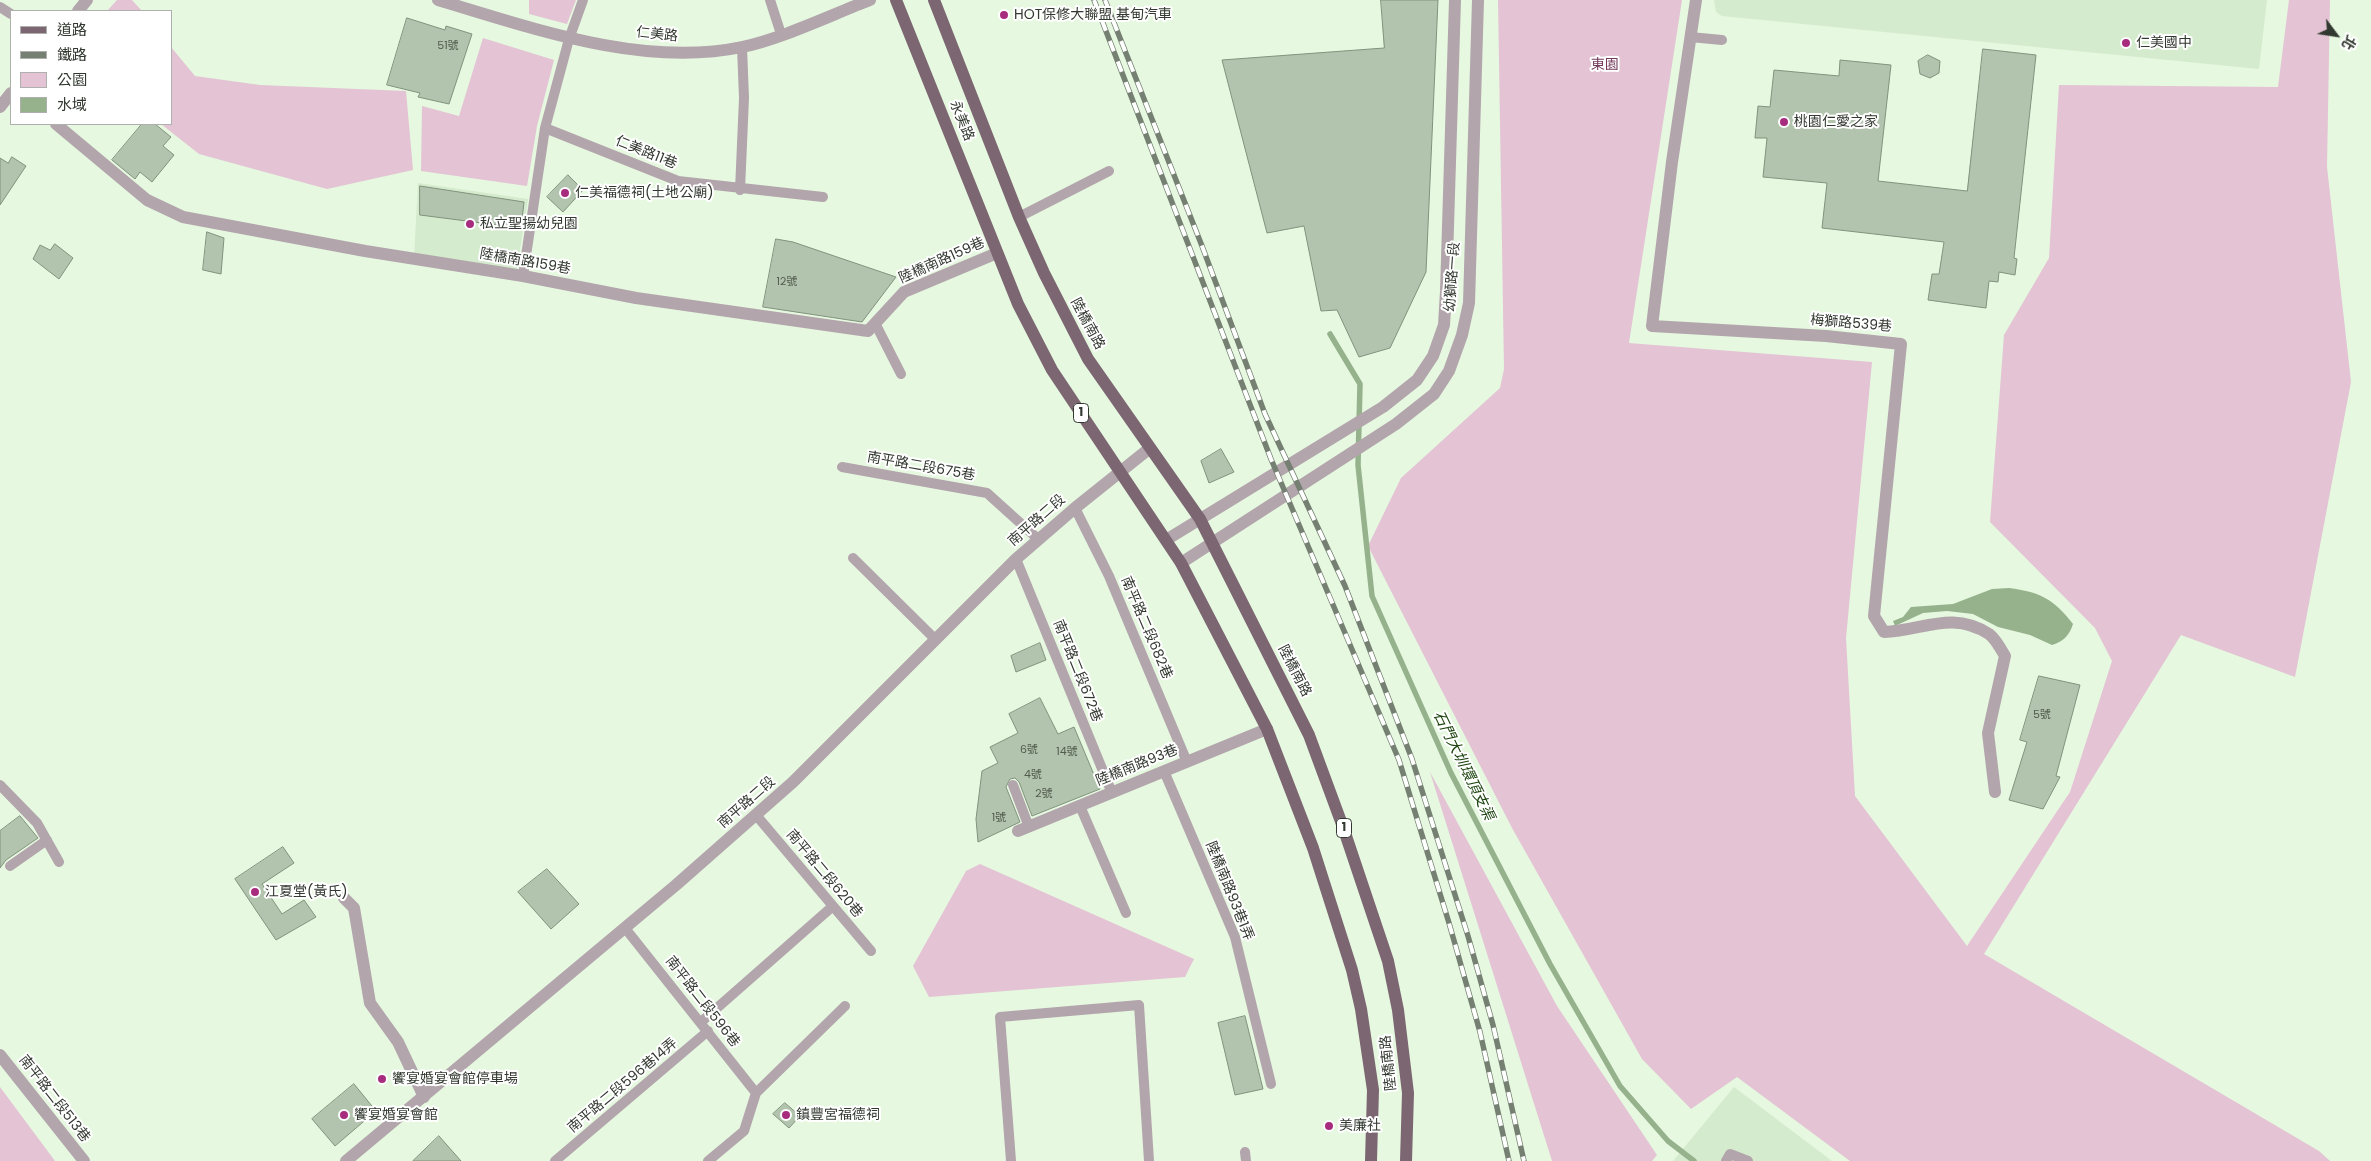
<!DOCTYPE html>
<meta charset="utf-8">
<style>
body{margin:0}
#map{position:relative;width:2371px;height:1161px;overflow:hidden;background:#e6f8e0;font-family:Poppins,"Noto Sans TC",sans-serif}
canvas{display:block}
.legend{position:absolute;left:10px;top:10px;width:162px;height:115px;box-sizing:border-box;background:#fff;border:1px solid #adb0ac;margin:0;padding:6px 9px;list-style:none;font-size:15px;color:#323930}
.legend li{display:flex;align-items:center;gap:10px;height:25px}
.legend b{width:25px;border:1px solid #adb0ac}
.north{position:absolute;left:2311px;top:10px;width:50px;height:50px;-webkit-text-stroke:4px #fff;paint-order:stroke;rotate:121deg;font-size:14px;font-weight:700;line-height:20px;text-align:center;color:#323930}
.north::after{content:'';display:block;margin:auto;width:18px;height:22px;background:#323930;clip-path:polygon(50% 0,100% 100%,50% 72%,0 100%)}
</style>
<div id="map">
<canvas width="2371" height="1161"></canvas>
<ul class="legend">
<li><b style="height:6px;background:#7c6672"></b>道路</li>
<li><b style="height:6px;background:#758072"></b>鐵路</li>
<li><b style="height:14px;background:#e3c3d4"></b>公園</li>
<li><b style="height:14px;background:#95b28c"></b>水域</li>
</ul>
<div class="north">北</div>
</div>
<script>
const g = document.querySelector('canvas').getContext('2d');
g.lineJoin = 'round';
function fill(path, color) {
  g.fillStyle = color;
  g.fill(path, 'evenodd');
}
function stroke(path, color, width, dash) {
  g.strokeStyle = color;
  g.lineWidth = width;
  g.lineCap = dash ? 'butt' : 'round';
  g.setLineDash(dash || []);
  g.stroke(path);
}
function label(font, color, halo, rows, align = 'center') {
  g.font = font + ' Poppins,"Noto Sans TC",sans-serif';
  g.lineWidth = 4;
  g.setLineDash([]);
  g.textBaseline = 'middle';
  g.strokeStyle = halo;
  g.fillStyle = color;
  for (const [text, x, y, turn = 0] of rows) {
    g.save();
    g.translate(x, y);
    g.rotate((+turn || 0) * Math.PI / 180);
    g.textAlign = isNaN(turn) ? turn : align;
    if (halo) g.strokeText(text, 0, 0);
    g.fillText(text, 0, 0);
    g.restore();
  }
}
fill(new Path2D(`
 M1714,0H2267L2259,69L1722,16L1716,12Z
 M418,183L528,199L517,269L414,258Z
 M1734,1087L1832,1161H1673Z`), '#d4ebcd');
fill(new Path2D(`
 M117,0H132L142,11H107Z
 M529,0H576L567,24L529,14Z
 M1498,0H1682L1629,343L1872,362L1846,638L1855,796L1967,946L2070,792L2112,661L2095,628L1990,522L2004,335L2049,258L2059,85L2278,87L2289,0H2330L2327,167L2351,382L2295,677L2181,635L1984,954L2319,1151L2330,1161H1850L1737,1077L1691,1109L1642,1059L1512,828L1368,546L1401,478L1500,388L1504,369Z
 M483,38L554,60L537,126L527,186L421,171L422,106L459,116Z
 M171,47L195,76L260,85L406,91L413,170L327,189L199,154L161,124H171Z
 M1430,772L1557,1006L1657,1155L1652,1161H1552Z
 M980,864L1194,959L1185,977L929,997L913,966L966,871Z
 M0,1087L55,1161H0Z`), '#e3c3d4');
fill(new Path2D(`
 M2009,588C2040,592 2054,599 2073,624C2069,636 2064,641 2052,645L2030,635L1998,627L1973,614L1947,611L1923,613L1895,626L1893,621L1903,617L1911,607L1953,604L1992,589Z`), '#95b28c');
stroke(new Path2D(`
 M1330,334L1360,384L1358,465L1372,596L1451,773L1550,964L1620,1086L1668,1141L1694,1161`), '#95b28c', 5.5);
const building = new Path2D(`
 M1381,0H1438L1426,272L1390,348L1359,357L1337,310L1321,311L1304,226L1267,233L1222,60L1384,48Z
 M407,18L445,30L446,26L472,34L449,104L418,97L420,93L387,85Z
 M1983,49L2036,55L2014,258L2017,259L2015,275L1999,272L1998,282L1989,281L1986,308L1928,300L1932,274H1939L1944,242L1822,228L1827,183L1763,177L1767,138H1755L1758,106L1770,107L1774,70L1839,76L1840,60L1891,65L1878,181L1967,191Z
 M1928,55L1940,61L1939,73L1930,78L1920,74L1918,61Z
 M142,124H155L171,137L163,146L174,155L152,182L140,172L135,179L112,160Z
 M12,157L26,166L0,205V158L8,163Z
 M568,175L583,190L563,212L547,197Z
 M420,186L524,202L521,228L420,215Z
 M207,232L224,238L221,274L203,270Z
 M776,239L793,242L896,277L862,322L763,307Z
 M55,244L73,258L59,279L33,259L40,245L50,250Z
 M1221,449L1234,472L1209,483L1201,461Z
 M1040,643L1046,660L1016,672L1011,656Z
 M2039,676L2080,685L2056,776L2060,777L2043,809L2009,800L2027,742L2020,740Z
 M1040,698L1058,734L1074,727L1100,789L1032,816L1019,782L1015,778L1010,779L1006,787L1020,822L978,842L976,819L982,771L998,763L990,747L1018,733L1009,714Z
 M20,816L38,838L6,860L0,868V831Z
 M283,847L294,863L262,884L282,914L304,900L316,917L276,940L235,879Z
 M547,869L579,904L551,929L518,892Z
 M1245,1016L1263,1089L1235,1095L1218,1023Z
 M354,1084L376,1111L335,1146L312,1119Z
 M785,1103L800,1116L789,1128L773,1114Z
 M439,1136L461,1161H413Z`);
fill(building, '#b2c4ad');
stroke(building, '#81927d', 1);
stroke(new Path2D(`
 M770,0L781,34
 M0,7L11,14
 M1690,37L1722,40
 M545,128L678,181L823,197
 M740,190L744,98L742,47
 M1019,217L1109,171
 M523,276L545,128L569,39L583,0
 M875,323L901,374
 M842,467L987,493L1038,539
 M1075,508L1109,576L1187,762
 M853,558L936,640
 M1016,559L1112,793
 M1164,771L1235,937L1271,1084
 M0,785L37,823L59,862
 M1013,785L1029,827
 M1080,806L1126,913
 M756,815L871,951
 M10,866L47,840
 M625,928L756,1093
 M701,1022L833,906
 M1245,1152L1246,1161
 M555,1161L708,1031
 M708,1161L744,1131L756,1093L845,1006
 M1011,1161L1000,1017L1139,1005L1149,1161
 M1726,1161L1730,1154L1748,1161`), '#b2a5ac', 10);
stroke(new Path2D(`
 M438,0C532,28 643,68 742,47C781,39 831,15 870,0
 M1696,0L1672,162L1652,326L1826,336L1901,344L1874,616L1884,632C1923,631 1951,610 1989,634C1995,638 2001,649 2005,656L1988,733L1995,792
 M78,11L87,0
 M0,107L11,93
 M56,124L147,200L183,217L365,251L523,276L636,298L868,331L904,292L997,253
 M1018,831L1267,729
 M344,898L354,908L370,1003L398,1042L424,1097
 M0,1055L84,1161`), '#b2a5ac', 12);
stroke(new Path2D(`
 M1166,540L1383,407L1417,380L1433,356L1444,325L1446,291L1455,0
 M1181,563L1396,424L1434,394L1449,371L1462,335L1469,303L1478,0
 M346,1161L676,885L793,782L1016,559L1075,508L1150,448`), '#b2a5ac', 12);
stroke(new Path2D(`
 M896,0L1018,304L1052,370L1181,563L1267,729L1313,848L1352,970L1361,1009L1373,1090L1371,1161
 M934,0L1019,217L1044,273L1088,359L1200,519L1309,735L1343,827L1388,961L1398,1010L1408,1093L1406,1161`), '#7c6672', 12);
const rail = new Path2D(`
 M1094,0L1271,459L1399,760L1449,923L1480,1032L1509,1161
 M1105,0L1202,246L1265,414L1345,586L1412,759L1468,936L1493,1025L1524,1161`);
stroke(rail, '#758072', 5.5);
stroke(rail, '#fff', 4, [11]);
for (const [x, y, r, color] of [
 [1004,15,5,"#a82c7e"],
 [2126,43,5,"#a82c7e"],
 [1784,122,5,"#a82c7e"],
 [565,193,5,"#a82c7e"],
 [470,224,5,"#a82c7e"],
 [255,892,5,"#a82c7e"],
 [382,1079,5,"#a82c7e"],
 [344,1115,5,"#a82c7e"],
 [786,1115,5,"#a82c7e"],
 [1329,1126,5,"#a82c7e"]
]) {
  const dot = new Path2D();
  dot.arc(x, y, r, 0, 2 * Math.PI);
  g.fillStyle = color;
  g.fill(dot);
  stroke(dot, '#fff', 2);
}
label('11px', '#525c4f', null, [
 ["51號",448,46],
 ["12號",787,282],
 ["5號",2042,715],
 ["6號",1029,750],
 ["14號",1067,752],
 ["4號",1033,775],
 ["2號",1044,794],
 ["1號",999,818]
]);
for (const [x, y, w] of [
 [1081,413,15],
 [1344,828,15]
]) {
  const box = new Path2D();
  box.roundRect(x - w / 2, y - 9.5, w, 19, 4);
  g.fillStyle = '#fff';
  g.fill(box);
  stroke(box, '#323930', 1);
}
label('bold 12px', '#323930', null, [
 ["1",1081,413],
 ["1",1344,828]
]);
label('14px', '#323930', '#fff', [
 ["HOT保修大聯盟 基甸汽車",1014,15],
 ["仁美國中",2136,43],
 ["桃園仁愛之家",1794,122],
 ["仁美福德祠(土地公廟)",575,193],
 ["私立聖揚幼兒園",480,224],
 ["江夏堂(黃氏)",265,892],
 ["饗宴婚宴會館停車場",392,1079],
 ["饗宴婚宴會館",354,1115],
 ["鎮豐宮福德祠",796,1115],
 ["美廉社",1339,1126]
], 'left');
label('14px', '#323930', '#fff', [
 ["仁美路",657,35,6],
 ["永美路",961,121,68],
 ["仁美路11巷",646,153,22],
 ["陸橋南路159巷",942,261,-24],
 ["陸橋南路159巷",525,262,10],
 ["幼獅路一段",1453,277,-86],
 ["陸橋南路",1087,324,62],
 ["梅獅路539巷",1851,324,5],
 ["南平路二段675巷",921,467,10],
 ["南平路二段",1037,521,-41],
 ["南平路二段682巷",1146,628,67],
 ["南平路二段672巷",1077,671,68],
 ["陸橋南路",1294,671,63],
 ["陸橋南路93巷",1137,766,-22],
 ["南平路二段",747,803,-41],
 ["南平路二段620巷",824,874,50],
 ["陸橋南路93巷1弄",1229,891,68],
 ["南平路二段596巷",702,1002,52],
 ["陸橋南路",1389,1063,-96],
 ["南平路二段596巷14弄",623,1086,-40],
 ["南平路二段513巷",54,1099,52]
]);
label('14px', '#743b5d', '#fff', [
 ["東園",1605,65]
]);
label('italic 15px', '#1e4510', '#fff', [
 ["石門大圳環頂支渠",1463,766,64]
]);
</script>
